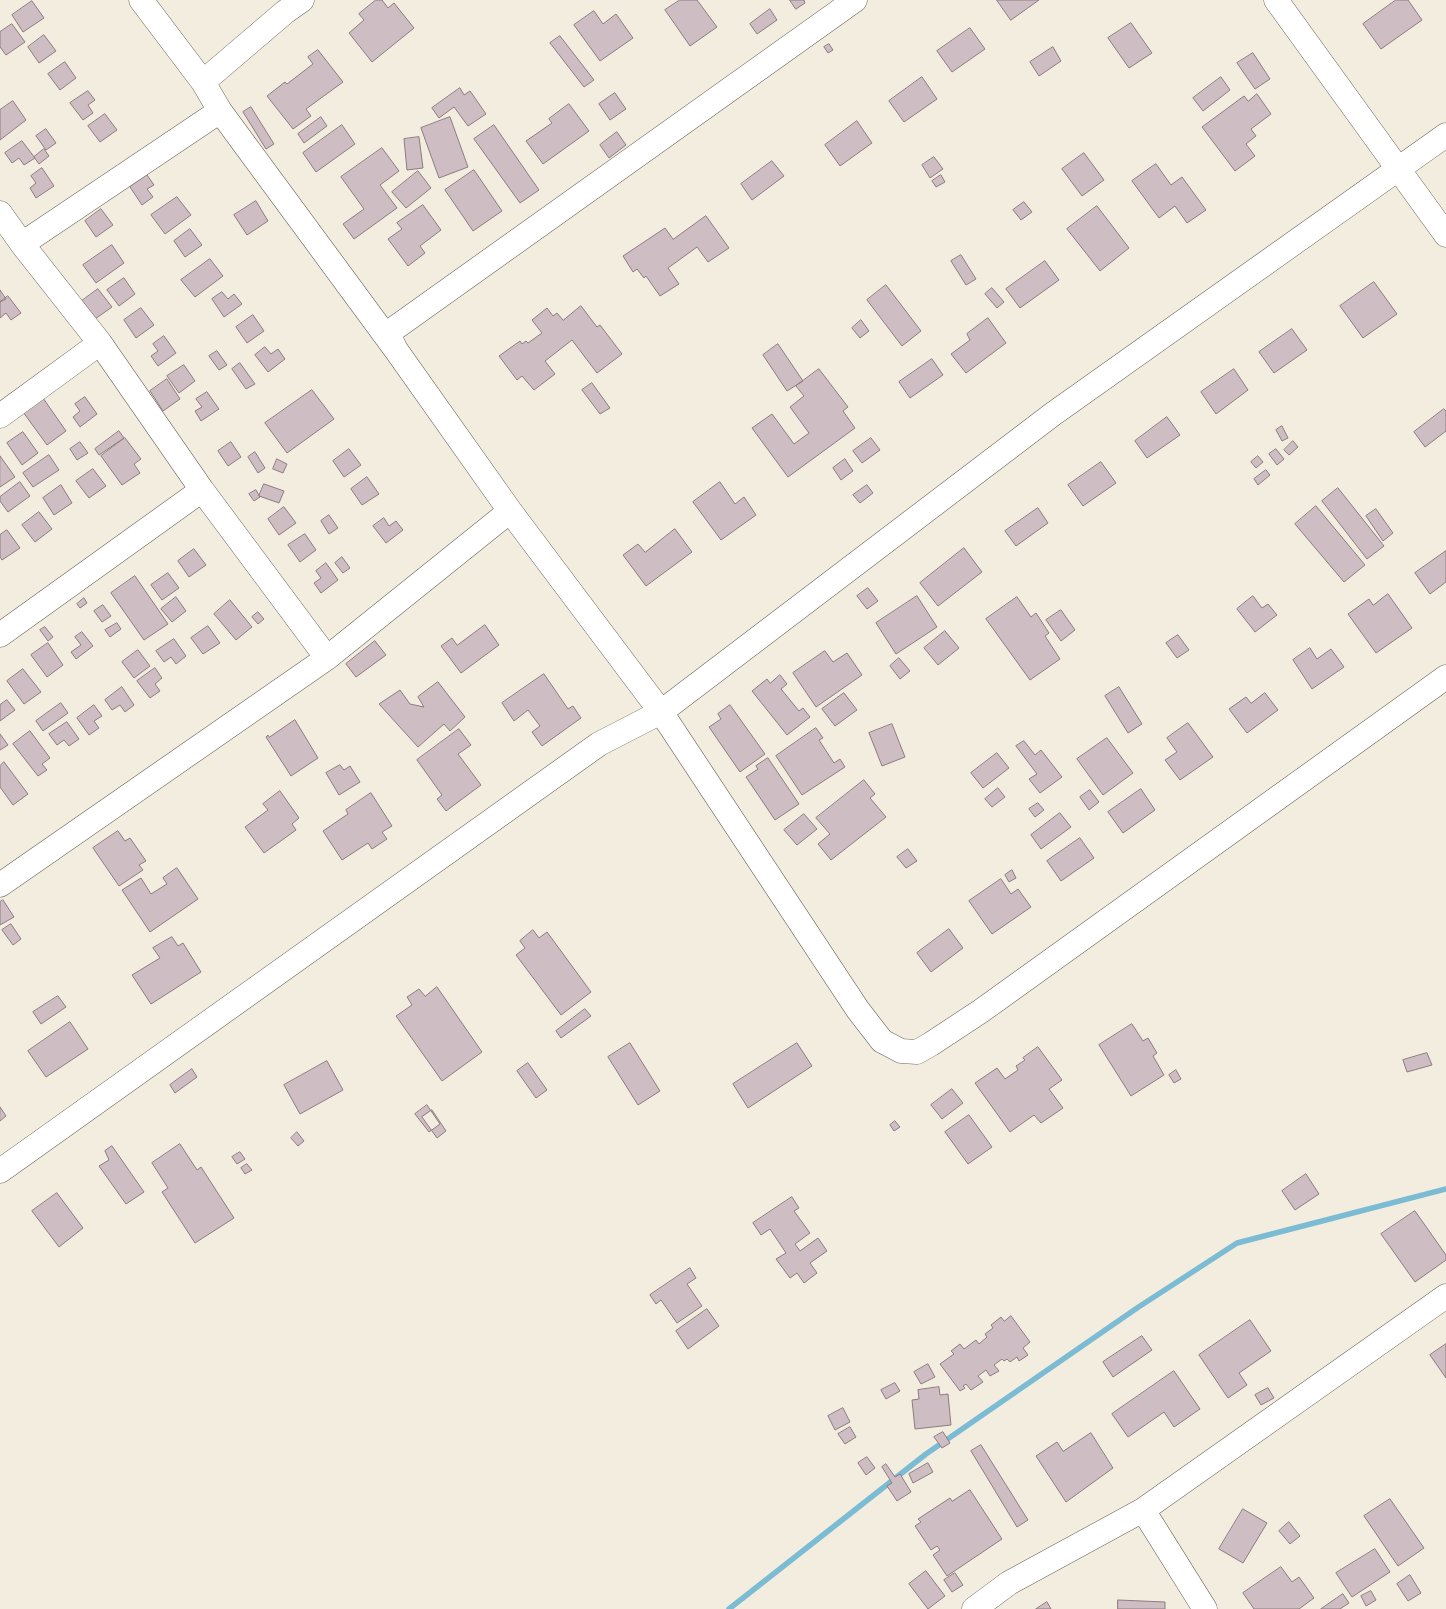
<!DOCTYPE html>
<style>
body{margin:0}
canvas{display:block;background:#f2edde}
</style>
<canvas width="1446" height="1609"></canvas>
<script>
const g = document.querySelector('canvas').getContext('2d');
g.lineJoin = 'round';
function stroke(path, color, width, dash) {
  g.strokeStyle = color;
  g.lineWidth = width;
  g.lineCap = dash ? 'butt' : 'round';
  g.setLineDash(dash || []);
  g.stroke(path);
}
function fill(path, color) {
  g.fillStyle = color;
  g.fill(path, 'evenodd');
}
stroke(new Path2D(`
 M729,1609L926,1454L1137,1308L1237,1243L1446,1189`), '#7bbbd3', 5.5);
const building = new Path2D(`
 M376,0H382L388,8L394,3L414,28L372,62L349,33L364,20L359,14Z
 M680,0H697L717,27L690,46L665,10Z
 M790,0H804L805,3L796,9Z
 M997,0H1039L1011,20Z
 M1396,0H1408L1422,20L1381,49L1363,24Z
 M32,1L44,18L23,32L12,15Z
 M770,9L777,20L757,34L750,24Z
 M594,11L603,24L616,14L633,38L600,61L574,25Z
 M1131,23L1152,53L1129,68L1108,38Z
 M12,24L25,42L6,55L0,47V32Z
 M970,28L985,49L952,72L937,51Z
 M44,35L56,51L39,63L28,47Z
 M560,36L594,80L584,87L550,43Z
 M829,44L833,50L828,53L824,47Z
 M1053,47L1061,61L1039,76L1030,62Z
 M318,50L343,82L306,109L311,116L293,129L267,96L285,82L287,84L313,64L308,57Z
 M1253,53L1270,79L1255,89L1237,63Z
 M65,62L76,78L60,90L48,74Z
 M922,77L937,99L904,122L889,101Z
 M1221,77L1230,90L1203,111L1193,98Z
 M460,88L464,95L470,91L486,114L468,126L454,107L439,118L432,108Z
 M88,91L95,100L88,105L93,113L83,120L70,103Z
 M615,93L626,109L610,120L599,104Z
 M1257,94L1271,114L1251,129L1256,136L1246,144L1255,156L1235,171L1202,127L1244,96L1248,101Z
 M13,101L26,120L0,140V110Z
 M569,104L589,131L543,164L526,141L552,123L549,119Z
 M251,107L274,144L266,149L243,112Z
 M105,114L117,130L100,142L88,126Z
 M321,117L327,126L304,143L298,134Z
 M450,117L468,167L439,178L421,128Z
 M857,121L872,143L840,166L825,145Z
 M342,125L355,144L316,172L303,153Z
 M494,125L539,190L520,203L474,139Z
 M46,129L56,143L46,150L36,136Z
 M617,132L626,145L609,158L600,145Z
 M419,137L423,168L407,170L404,139Z
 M22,141L35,158L24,165L19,158L12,163L5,153Z
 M382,148L399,171L380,185L397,208L354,239L343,224L364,209L341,177Z
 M44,149L49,156L39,164L34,157Z
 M1084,153L1104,180L1082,196L1062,169Z
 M934,157L943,169L930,178L922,165Z
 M772,161L784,176L752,200L741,184Z
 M1156,164L1171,185L1182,177L1206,210L1187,223L1175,206L1159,218L1132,181Z
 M42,168L54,186L36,198L30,188L36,183L31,176Z
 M474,170L502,211L473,231L445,190Z
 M418,171L431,188L406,208L392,192Z
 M147,175L154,185L147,189L153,197L142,205L130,187Z
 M941,175L945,182L936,187L932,181Z
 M177,197L191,215L165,234L151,215Z
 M256,201L268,221L247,235L234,215Z
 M1024,202L1032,212L1021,220L1013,210Z
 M423,205L441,230L420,246L425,253L408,266L388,239L402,229L397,223Z
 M1097,206L1129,248L1100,271L1067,229Z
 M101,209L113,225L96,237L85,221Z
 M706,216L729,248L708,262L697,247L668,268L679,284L660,296L646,276L644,278L637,269L633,272L623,256L665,228L673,239Z
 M190,229L202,245L185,257L174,241Z
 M112,245L124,263L96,283L83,265Z
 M961,255L976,279L966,285L951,261Z
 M210,259L223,276L195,297L181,280Z
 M1045,261L1059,280L1020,308L1006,289Z
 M124,278L135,294L119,306L107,290Z
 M1374,282L1397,314L1363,338L1340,306Z
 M886,285L921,331L902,346L867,300Z
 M992,288L1004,302L997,308L985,294Z
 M98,289L112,307L88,324L75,306Z
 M0,290L6,299L0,302Z
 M222,292L228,299L234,294L242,304L224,317L212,299Z
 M8,296L21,313L11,320L6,313L0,318V302Z
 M581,306L597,327L600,325L622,354L597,373L572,340L545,361L555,374L534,390L522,376L517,380L499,356L520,341L522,344L526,341L528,343L542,333L532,320L547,308L553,316L557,313L563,320Z
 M141,308L154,325L136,338L124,320Z
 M253,315L264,331L247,343L236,327Z
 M988,318L1006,343L966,373L951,354L970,340L967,334Z
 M861,320L869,331L860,338L852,328Z
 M1292,329L1307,350L1274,373L1259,352Z
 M164,336L176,353L158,366L151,356L158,351L153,344Z
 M778,344L803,381L787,391L763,355Z
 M265,347L271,354L278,349L285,359L268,372L255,355Z
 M217,351L227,365L219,370L209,356Z
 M932,359L943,375L910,398L899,382Z
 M240,363L255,384L246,389L232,369Z
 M184,365L195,381L179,393L167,376Z
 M819,369L848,407L843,411L855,428L788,477L752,428L772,414L794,444L809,433L790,407L804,396L796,386Z
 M1234,369L1248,390L1216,414L1201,392Z
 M167,379L180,399L163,411L150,391Z
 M592,383L610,408L600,414L582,390Z
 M312,390L334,419L287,453L265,423Z
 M207,392L219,409L201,421L195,411L202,407L196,399Z
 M85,397L97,414L80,427L73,417L80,411L75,404Z
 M43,398L66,431L47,445L23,412Z
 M1444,409L1446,411V431L1425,447L1414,432Z
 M1167,417L1180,435L1147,458L1135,441Z
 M1282,426L1288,438L1282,441L1276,430Z
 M119,431L124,438L99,455L95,449Z
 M23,432L38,453L22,465L7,443Z
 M125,438L141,459L134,464L140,473L122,485L101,456Z
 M871,438L880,450L862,463L853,451Z
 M1293,441L1298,447L1289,455L1284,450Z
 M80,442L88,453L77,460L70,449Z
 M231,442L241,457L228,466L218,451Z
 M349,449L361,465L344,477L333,461Z
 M1276,449L1284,459L1277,465L1269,454Z
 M255,452L265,468L258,473L248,457Z
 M49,455L59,470L33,487L23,473Z
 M0,456L15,477L0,487Z
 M1258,456L1263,462L1256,468L1251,462Z
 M277,459L287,464L283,473L273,469Z
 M845,459L853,471L841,480L833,468Z
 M1101,462L1116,483L1083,506L1068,485Z
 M93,469L106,486L89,498L76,481Z
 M1266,470L1270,475L1258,485L1254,479Z
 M367,477L379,494L362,505L351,489Z
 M20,482L30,496L8,512L0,501V497Z
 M720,482L735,504L744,497L756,515L721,540L693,502Z
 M264,484L284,491L279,503L259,496Z
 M61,485L72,503L54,515L43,498Z
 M867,485L873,493L860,503L853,495Z
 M1338,488L1384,546L1367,559L1322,501Z
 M256,490L260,497L254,501L249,494Z
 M1316,506L1365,565L1344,582L1295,524Z
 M284,507L296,523L279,535L268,519Z
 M1038,508L1048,523L1016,546L1005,531Z
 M1376,509L1393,533L1383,541L1366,516Z
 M39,512L52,529L35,542L22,525Z
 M329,515L338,528L329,534L321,521Z
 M384,518L389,526L396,521L403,530L386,543L373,526Z
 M675,529L692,552L646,586L623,555L638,544L645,552Z
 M7,530L20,548L2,560L0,557V535Z
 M305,534L316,550L300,562L288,545Z
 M964,548L982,572L938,606L920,583Z
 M194,549L206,565L189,577L178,561Z
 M1446,551V582L1430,594L1415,573Z
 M342,557L350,568L343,573L335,563Z
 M326,563L338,580L321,593L314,583L321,578L316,571Z
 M168,573L179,588L162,600L151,585Z
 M135,576L168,624L144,640L111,593Z
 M868,588L878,601L867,609L857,596Z
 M1388,594L1412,628L1376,653L1348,614L1369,599L1373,605Z
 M917,596L937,627L896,654L876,623Z
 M1253,596L1262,608L1268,604L1277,615L1255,632L1237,609Z
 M176,597L186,611L172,622L161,609Z
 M1017,597L1031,617L1036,613L1049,633L1045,636L1060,659L1030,680L986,619Z
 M84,598L87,603L80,608L77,604Z
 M230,600L252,627L236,640L214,614Z
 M103,605L111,616L102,622L94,611Z
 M1061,610L1075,630L1061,641L1046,620Z
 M258,612L264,619L258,624L252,617Z
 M117,623L121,629L110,637L105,630Z
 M485,625L499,645L461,673L441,646L452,638L457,645Z
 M208,626L220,643L203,654L191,638Z
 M45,627L53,637L48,641L40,630Z
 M945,631L959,648L938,665L924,648Z
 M82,632L93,646L76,659L71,652L81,645L75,637Z
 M1178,635L1189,650L1177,658L1166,643Z
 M174,639L186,656L176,664L171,657L164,662L156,651Z
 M375,641L386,655L356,677L346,664Z
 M48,643L63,665L47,677L31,655Z
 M1310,648L1317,659L1331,649L1344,667L1312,689L1293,660Z
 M138,650L150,666L134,678L122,662Z
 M825,651L833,662L847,653L862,675L816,707L793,673Z
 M899,658L910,671L900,679L890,666Z
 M155,668L162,678L155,684L160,691L150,698L137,681Z
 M23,669L41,692L24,704L7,681Z
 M544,674L568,709L573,706L581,718L542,746L532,732L540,726L528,710L514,721L502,703Z
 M780,675L787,684L781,689L799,711L803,708L810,717L787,735L752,691L767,679L770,683Z
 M438,682L465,717L450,731L444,724L418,747L379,704L400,690L410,704L424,707L418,697Z
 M122,687L134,705L125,712L120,705L112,710L105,700Z
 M1119,687L1142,724L1128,733L1105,696Z
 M844,693L857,710L835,726L822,709Z
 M1265,693L1278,710L1247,733L1229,709L1246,697L1251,703Z
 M7,700L15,710L0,721V705Z
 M61,703L68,713L43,731L36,721Z
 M94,705L102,716L94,721L99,728L89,735L77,718Z
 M730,705L765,754L740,772L709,727L721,719L718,714Z
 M295,720L318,758L291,776L266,737L268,735L269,737Z
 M67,722L79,739L69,746L64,740L57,745L49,734Z
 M1188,723L1213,757L1180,780L1165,760L1177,752L1167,738Z
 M892,724L905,757L882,766L869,733Z
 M816,728L823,738L819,740L834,763L840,759L845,767L802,795L776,756Z
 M459,729L471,745L458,754L481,785L446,811L437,799L442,795L417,760Z
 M30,731L50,758L42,764L47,770L38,776L13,744Z
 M0,734L8,745L0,750Z
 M1107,738L1133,773L1103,795L1077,759Z
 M1024,741L1035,755L1041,750L1062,777L1040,793L1029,779L1037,774L1016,746Z
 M997,753L1009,768L983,788L971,773Z
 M768,758L799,804L775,820L746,777L758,769L756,766Z
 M4,762L28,794L13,805L0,787V766Z
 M340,765L344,770L350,766L360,782L339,795L326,773Z
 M864,780L875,794L870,798L886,817L831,860L818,844L830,834L816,818Z
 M998,788L1005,797L992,807L985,799Z
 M1141,789L1155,810L1123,833L1108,812Z
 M1090,790L1099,802L1089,810L1080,797Z
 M280,791L299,818L292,824L296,830L264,853L245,827L268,810L263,804Z
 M371,793L392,826L382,832L387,839L372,849L368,843L342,860L323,831L348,814L346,810Z
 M1038,803L1044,810L1035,817L1029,809Z
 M1060,813L1071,827L1041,849L1031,835Z
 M804,814L817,829L797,845L784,830Z
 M118,831L125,841L130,838L146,861L139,865L143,870L119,886L93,848Z
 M1080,838L1094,858L1061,881L1047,861Z
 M908,849L917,861L906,868L897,857Z
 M177,868L198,899L150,932L122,890L141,878L151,894L167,884L163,878Z
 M1012,870L1016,878L1009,882L1005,875Z
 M1001,879L1011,894L1018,889L1031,907L992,934L969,901Z
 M3,900L14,917L0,925V902Z
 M11,924L21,939L13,945L2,930Z
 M949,929L963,948L931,972L917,953Z
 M533,930L539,938L547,932L591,992L561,1015L516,955L525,948L520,941Z
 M172,937L178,946L183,943L201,972L151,1004L132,975L160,958L153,948Z
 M437,987L482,1052L442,1081L396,1016L412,1005L407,997L419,989L425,996Z
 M58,996L66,1007L41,1024L33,1012Z
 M585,1009L591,1016L561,1038L556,1031Z
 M70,1022L88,1049L46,1077L28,1051Z
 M1132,1024L1143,1041L1148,1038L1157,1053L1153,1056L1164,1075L1131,1096L1099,1045Z
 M630,1043L660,1091L638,1105L608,1057Z
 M797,1043L812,1066L748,1108L733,1084Z
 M1038,1047L1062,1080L1049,1089L1063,1108L1041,1123L1034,1115L1010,1132L975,1083L997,1068L1005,1079L1018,1070L1016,1066L1025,1060L1023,1058Z
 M1427,1053L1432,1065L1407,1072L1403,1060Z
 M327,1061L343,1090L300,1114L284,1085Z
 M528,1063L547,1090L536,1098L517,1071Z
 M192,1069L197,1077L175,1093L170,1085Z
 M1176,1070L1181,1079L1174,1083L1169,1075Z
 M952,1089L963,1103L942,1119L931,1105Z
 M427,1105L440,1124L429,1132L415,1114Z
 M0,1107L6,1116L0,1121Z
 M432,1110L446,1131L437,1138L422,1117Z
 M969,1115L992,1147L968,1164L945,1132Z
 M895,1121L900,1127L894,1131L890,1125Z
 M297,1132L304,1141L298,1146L291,1138Z
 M180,1144L197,1170L201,1167L234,1218L195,1243L162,1192L168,1188L152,1163Z
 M112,1146L144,1192L126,1204L99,1166L109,1160L105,1151Z
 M240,1152L245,1159L237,1164L232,1157Z
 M247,1164L252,1170L245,1174L241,1168Z
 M1306,1174L1319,1194L1295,1210L1282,1191Z
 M57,1193L83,1228L59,1247L32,1211Z
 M792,1197L799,1208L794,1211L810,1233L795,1244L800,1251L818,1238L827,1251L810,1263L817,1273L804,1283L797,1273L790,1278L776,1259L786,1253L770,1229L761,1235L753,1223Z
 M1415,1211L1446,1255V1260L1415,1282L1381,1234Z
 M690,1268L696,1278L687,1284L702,1306L677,1323L661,1300L656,1304L650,1295Z
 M707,1309L719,1326L688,1349L676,1331Z
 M1011,1316L1030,1342L1023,1348L1028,1355L1019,1361L1017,1357L1010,1362L1007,1359L1004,1361L1002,1359L994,1365L999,1371L990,1376L986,1370L978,1376L983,1382L971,1390L966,1384L963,1386L965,1388L960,1391L940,1364L954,1354L951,1351L960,1344L964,1349L976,1340L979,1344L987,1337L985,1334L993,1328L991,1325L1001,1317L1004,1321Z
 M1250,1320L1271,1351L1239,1373L1247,1385L1228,1398L1199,1355Z
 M1142,1336L1152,1350L1113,1377L1103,1362Z
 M1446,1344V1378L1430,1355Z
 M928,1364L935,1377L921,1384L914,1372Z
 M1174,1371L1200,1409L1174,1427L1164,1412L1128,1437L1112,1414Z
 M895,1383L900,1391L886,1399L881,1390Z
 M939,1387L940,1395L948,1394L951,1425L915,1429L912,1400L919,1399L918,1390Z
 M1268,1388L1274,1398L1261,1405L1255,1395Z
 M843,1408L850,1422L835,1430L828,1416Z
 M850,1427L856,1437L845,1444L838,1434Z
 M943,1432L950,1443L942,1448L934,1437Z
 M1091,1433L1113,1468L1066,1502L1036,1456L1057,1442L1063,1451Z
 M981,1445L1028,1520L1017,1527L971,1451Z
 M867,1457L875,1468L866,1475L858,1463Z
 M928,1463L933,1472L913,1483L909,1474Z
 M886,1464L895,1477L900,1474L911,1492L897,1501L887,1486L892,1483L882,1467Z
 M970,1490L1002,1539L947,1576L933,1555L940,1550L937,1546L931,1550L915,1526L921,1522L918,1519L950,1498L952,1501Z
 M1390,1499L1424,1548L1398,1566L1364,1516Z
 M1243,1509L1267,1523L1243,1563L1219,1549Z
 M1289,1522L1300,1536L1290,1544L1279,1531Z
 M1375,1549L1390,1572L1352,1597L1336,1573Z
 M1281,1567L1292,1582L1299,1577L1314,1598L1299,1609H1254L1243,1593Z
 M926,1571L945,1596L928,1609L909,1584Z
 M955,1573L963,1585L952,1592L944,1580Z
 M1410,1575L1421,1593L1408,1601L1397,1584Z
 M1371,1591L1376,1600L1366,1606L1361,1596Z
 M1343,1594L1349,1603L1340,1609H1321Z
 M1118,1600L1165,1602V1609H1118Z
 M1047,1602L1051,1609H1036Z`);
fill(building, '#cebdc2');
stroke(building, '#8c7c81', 1);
const minor = new Path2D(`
 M141,0L203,82L220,111L396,350L510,511L661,712L858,1010L882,1041L901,1051L917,1052L931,1044L981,1011L1446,677
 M1276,0L1446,235
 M203,82L285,12L302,0
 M0,213L22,244L100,343L202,490L327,658
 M22,244L220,111
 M396,350L388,333L855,0
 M0,416L100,343
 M0,635L202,490
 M0,885L327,658L510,511
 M0,1171L599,744L661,712L1053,414L1446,135
 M1143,1510L1205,1609
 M974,1609L1009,1583L1143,1510L1446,1296`);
stroke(minor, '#6c675a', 25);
stroke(minor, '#fff', 24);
</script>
